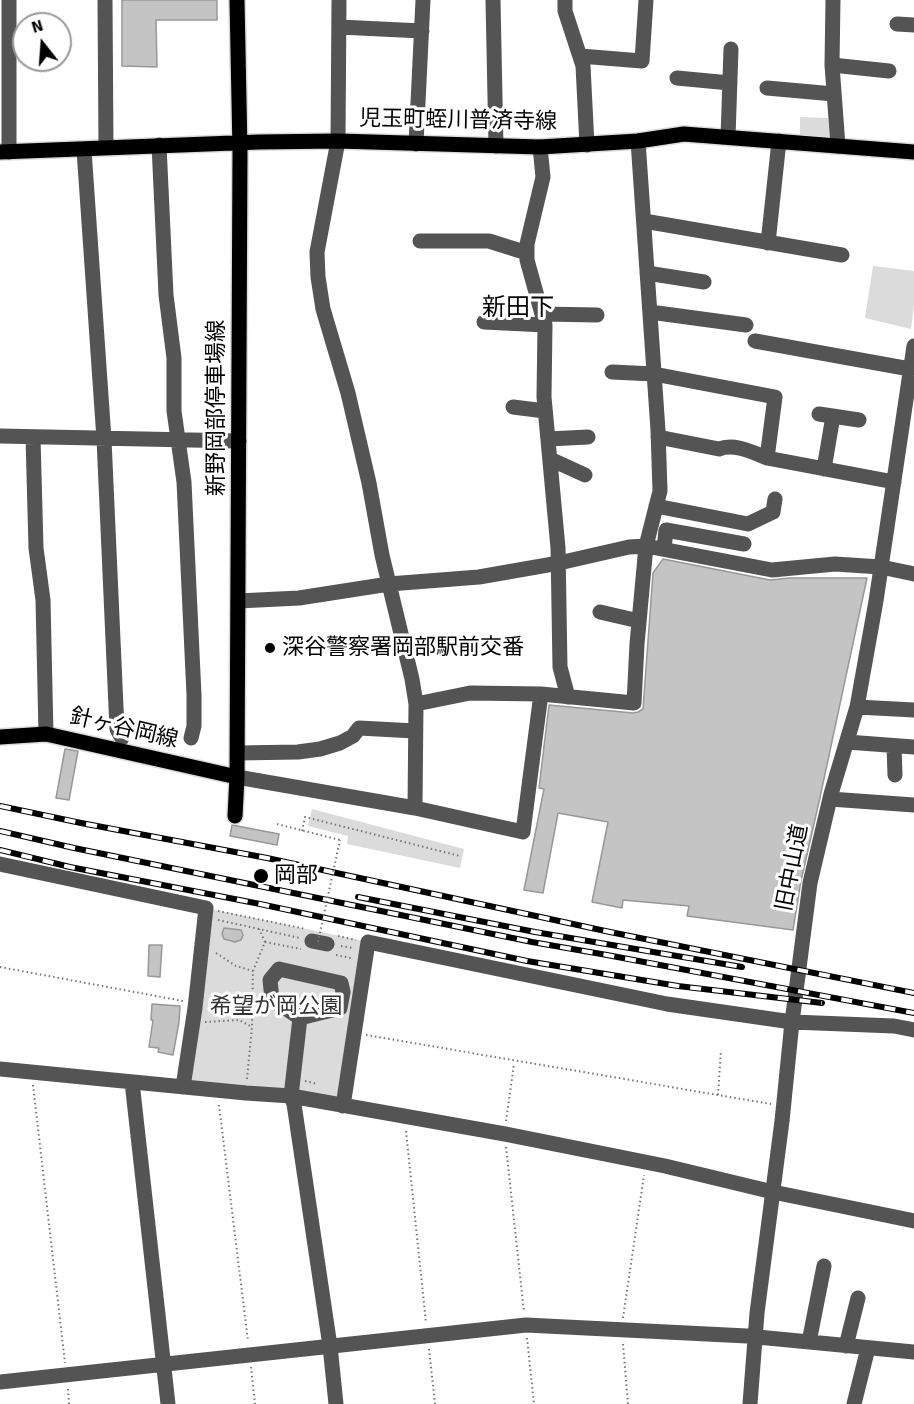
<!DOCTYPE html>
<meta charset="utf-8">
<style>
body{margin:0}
#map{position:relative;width:914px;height:1404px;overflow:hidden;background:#fff;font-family:Signika,sans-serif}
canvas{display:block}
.north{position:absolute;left:12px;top:12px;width:60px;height:60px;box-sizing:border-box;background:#fff;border:2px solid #999;border-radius:50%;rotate:343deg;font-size:16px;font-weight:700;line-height:24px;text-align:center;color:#000}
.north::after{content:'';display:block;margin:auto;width:21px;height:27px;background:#000;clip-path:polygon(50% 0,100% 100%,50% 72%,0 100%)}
</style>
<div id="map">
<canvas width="914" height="1404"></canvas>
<div class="north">N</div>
</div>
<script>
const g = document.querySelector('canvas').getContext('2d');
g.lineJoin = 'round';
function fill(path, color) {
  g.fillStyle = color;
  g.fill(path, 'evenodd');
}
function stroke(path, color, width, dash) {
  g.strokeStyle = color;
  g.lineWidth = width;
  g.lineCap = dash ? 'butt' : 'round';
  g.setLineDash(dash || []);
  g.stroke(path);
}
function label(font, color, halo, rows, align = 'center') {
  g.font = font + ' Signika,"Noto Sans JP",sans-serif';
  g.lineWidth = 6;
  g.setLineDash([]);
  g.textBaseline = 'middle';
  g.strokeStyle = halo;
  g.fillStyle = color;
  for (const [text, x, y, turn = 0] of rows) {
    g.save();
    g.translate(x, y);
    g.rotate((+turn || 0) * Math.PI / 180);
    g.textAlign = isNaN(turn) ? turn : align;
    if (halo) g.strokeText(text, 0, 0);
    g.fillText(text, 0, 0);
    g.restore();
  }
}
fill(new Path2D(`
 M800,117L828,118L830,140L800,137Z
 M873,266L914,271V305L911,329L865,318Z
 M312,809L464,849L460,868L347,844L348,836L308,826Z
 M206,908L368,942L343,1106L183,1087Z`), '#dbdbdb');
const building = new Path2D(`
 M122,0H217V20H156L157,67L122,66Z
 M663,559L770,580L789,578H867L819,802L801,881L793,930L687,916L689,906L623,900L622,908L592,902L608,822L558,813L543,893L524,890L544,789L539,788L549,705L633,713L638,712L643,709L653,573Z
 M65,749L78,751L69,800L56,798Z
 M232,825L279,834L277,845L230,836Z
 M224,928L241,930L243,935L241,940L235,942L224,939L222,934Z
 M149,945H162L160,977L148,976Z
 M152,1004L180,1006L179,1022L173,1055L158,1052L159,1048L149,1047L153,1020H151Z`);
fill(building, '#c4c4c4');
stroke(building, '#989898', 1.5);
const major = new Path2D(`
 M0,152L259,142L338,141L540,147L638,141L684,134L914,152
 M0,737L46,734L237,777
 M235,816L237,777L240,151L237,0`);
stroke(major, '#dbdbdb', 18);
stroke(new Path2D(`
 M277,824L340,840
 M302,831L305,817L460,856
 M218,911L306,929
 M218,920L300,938
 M338,936L356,940
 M265,942L301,949
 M341,946L353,948
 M216,953L236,966L253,971
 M336,955L351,958
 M0,967L183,1001
 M205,1022L239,1020L252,1027
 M366,1035L771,1104
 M247,1079L252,1027L253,971L265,942L259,929
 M305,1081L314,1083L316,1086
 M33,1085L65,1363
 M718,1095L721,1050
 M219,1105L248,1341
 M506,1121L514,1064
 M406,1131L426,1323
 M506,1147L524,1312
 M623,1318L644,1175
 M527,1338L534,1404
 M623,1344L628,1404
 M429,1349L435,1404
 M251,1367L255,1404
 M68,1389L69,1404`), '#767676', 2, [1.5, 3]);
stroke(new Path2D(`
 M105,0L106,147
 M339,0L338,141L317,252L318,277L323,309L348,393L369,483L382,555L412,679L416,704L415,808
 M493,0L496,146
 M565,0V11L583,66L587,145
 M833,0L832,65L838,146
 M897,24L914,25
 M339,27L422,31
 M580,56L642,61L646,0
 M832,65L889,71
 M677,78L730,83
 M767,88L834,94
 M728,137L731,49
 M416,144L423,0
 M159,145L166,295L174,358V411L184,482L194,695V726L191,738
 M540,147L543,177L527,244V260L545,325L544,397L558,548L560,667L568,697
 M84,150L104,439L117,729L122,738
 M9,152V0
 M644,221L842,255
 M420,241H489L527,253
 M768,243L779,141
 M647,273L704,282
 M650,312L746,325
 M542,314L597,315
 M484,322L545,325
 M755,341L910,369
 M612,372L654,374L775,397L767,458L894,482
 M513,407L545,411
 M819,414L859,420
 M0,436L239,441
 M33,437L36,548L43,600L46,734
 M658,437L719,449C734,443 752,452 767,458
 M548,439L588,437
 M550,459L585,475
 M824,469L833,416
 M656,506L748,524L773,512L775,499
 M664,549L666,530L744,544
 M238,601L299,598L389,584L479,577L559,563L629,547L646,546L772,570L835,564L881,567L914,574
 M600,612L639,621
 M416,704L470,693L541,694L634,703L637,644L646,546L660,491L658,430L638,141
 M857,707L914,710
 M847,742L914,747
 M894,746L895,775
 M238,753L298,752L320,749L340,743L353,736L359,728L415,731
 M237,777L415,808L523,832L541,694
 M830,799L914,805
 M0,864L206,908L195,1008L183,1087
 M312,941L327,944
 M300,1018L340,1008L343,992L341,983L279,969L270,980L272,999L300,1018L291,1096L294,1104L330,1346L336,1404
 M0,1069L246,1093L291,1096L505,1134L665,1166L773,1192L914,1221
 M132,1082L168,1404
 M343,1106L368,942L667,1004L792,1022L894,1026L914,1030
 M809,1342L824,1266
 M846,1346L858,1298
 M0,1382L526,1325L747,1336L914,1352
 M750,1404L757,1313L782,1121L792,1022L810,883L831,794L857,707L876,601L914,346
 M854,1404L868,1348`), '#545454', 15);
stroke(major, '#000', 15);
const rail = new Path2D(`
 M0,806L81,823L267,858L610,932L914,993
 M0,831L74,848L532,942L607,955L914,1013
 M0,850L70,867L260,904L527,961L678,986L822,1003
 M358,897L535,932L742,967`);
stroke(rail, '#000', 6);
stroke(rail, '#fff', 4, [11]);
stroke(new Path2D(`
 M318,942L340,840`), '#767676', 2, [1.5, 3]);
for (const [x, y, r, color] of [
 [270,648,6,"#000"],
 [261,876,8,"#000"]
]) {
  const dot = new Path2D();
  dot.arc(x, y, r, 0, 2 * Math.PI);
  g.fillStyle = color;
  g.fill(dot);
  stroke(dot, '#fff', 2);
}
label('22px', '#000', '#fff', [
 ["児玉町蛭川普済寺線",458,121,1],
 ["新野岡部停車場線",217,408,-90],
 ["針ヶ谷岡線",124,729,13],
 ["旧中山道",793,868,-79]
]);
label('22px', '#000', '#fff', [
 ["深谷警察署岡部駅前交番",282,648],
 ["岡部",274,876]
], 'left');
label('22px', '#323232', '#fff', [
 ["希望が岡公園",276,1007]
]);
label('24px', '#000', '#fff', [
 ["新田下",518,309]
]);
</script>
